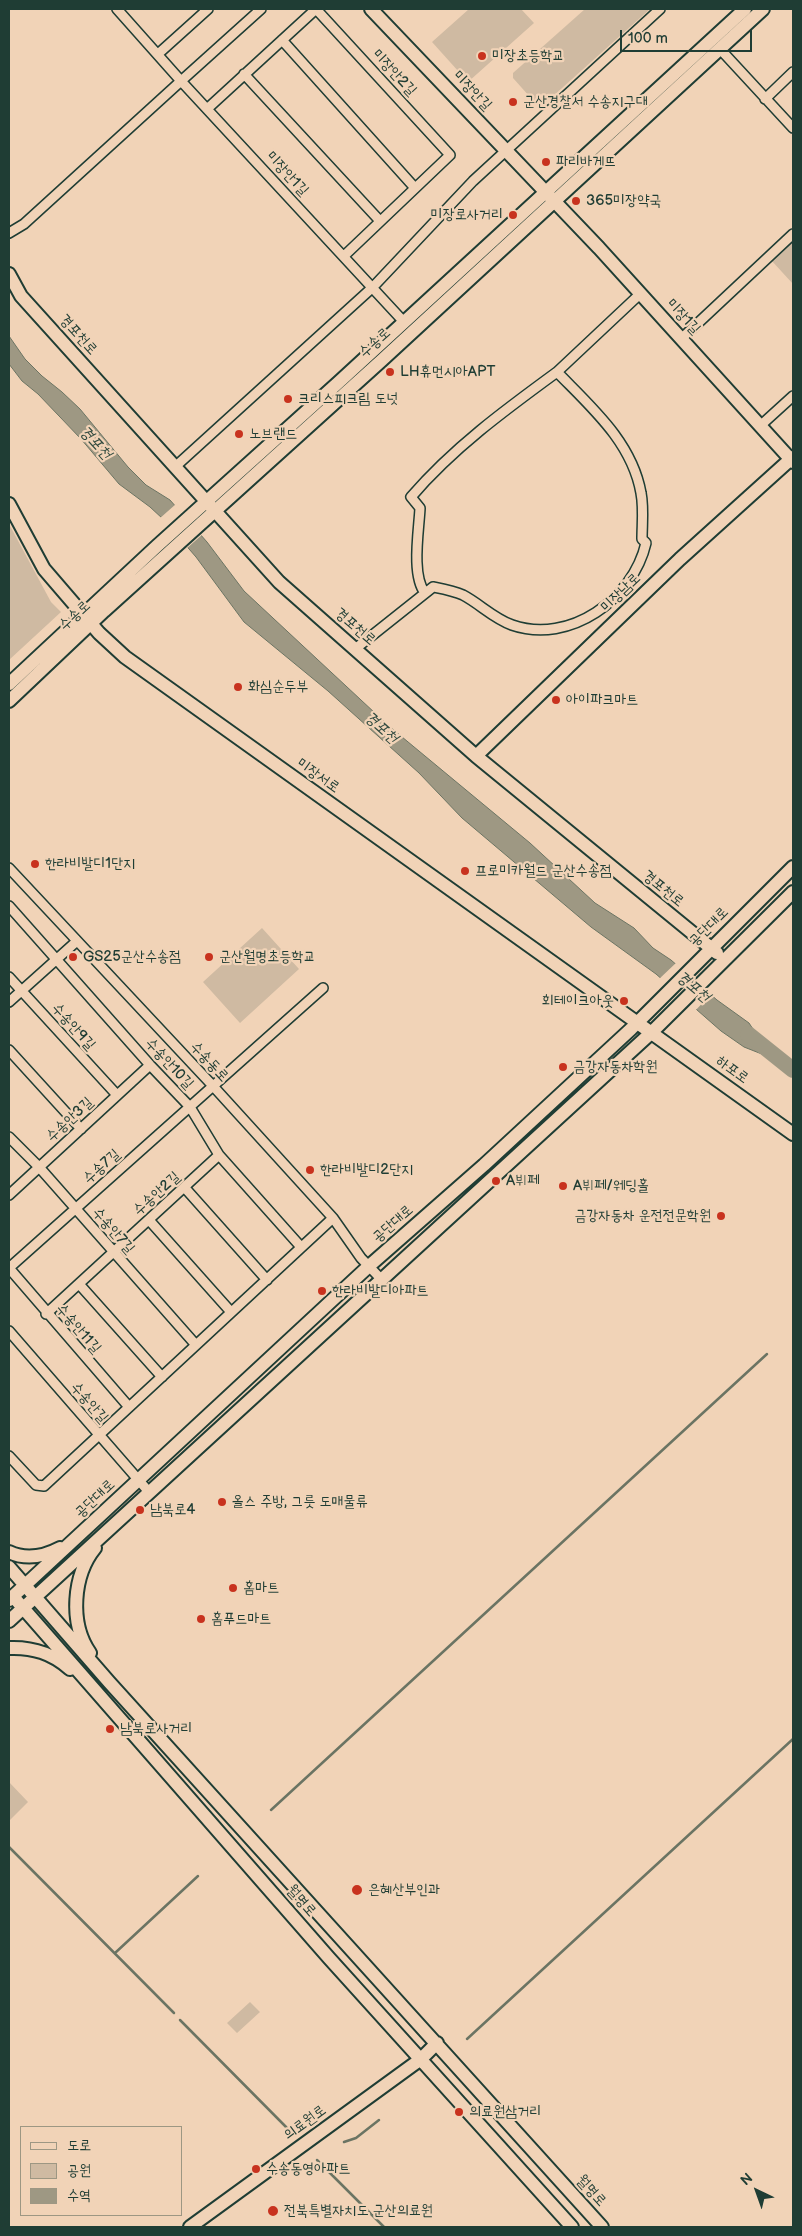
<!DOCTYPE html>
<meta charset="utf-8">
<style>
body{margin:0}
#map{position:relative;width:802px;height:2236px;overflow:hidden;background:#f1d3b7;font-family:"Balsamiq Sans","Poor Story",sans-serif}
canvas{display:block}
.frame{position:absolute;inset:0;border:10px solid #1f3d34;pointer-events:none}
.legend{position:absolute;left:20px;top:2126px;width:162px;height:90px;box-sizing:border-box;background:#f1d3b7;border:1px solid #9d9783;margin:0;padding:6px 9px;list-style:none;font-size:15px;color:#1f3d34}
.legend li{display:flex;align-items:center;gap:10px;height:25px}
.legend b{width:25px;border:1px solid #9d9783}
.north{position:absolute;left:732px;top:2166px;width:50px;height:50px;-webkit-text-stroke:4px #f1d3b7;paint-order:stroke;rotate:318deg;font-size:14px;font-weight:700;line-height:20px;text-align:center;color:#1f3d34}
.north::after{content:'';display:block;margin:auto;width:18px;height:22px;background:#1f3d34;clip-path:polygon(50% 0,100% 100%,50% 72%,0 100%)}
.scale{position:absolute;left:620px;top:30px;width:132px;height:22px;box-sizing:border-box;border:2px solid #1f3d34;border-top:0;padding-left:6px;font-size:15px;line-height:18px;white-space:nowrap;color:#1f3d34;-webkit-text-stroke:4px #f1d3b7;paint-order:stroke}
</style>
<div id="map">
<canvas width="802" height="2236"></canvas>
<div class="frame"></div>
<ul class="legend">
<li><b style="height:6px;background:#f1d3b7"></b>도로</li>
<li><b style="height:14px;background:#cfbaa2"></b>공원</li>
<li><b style="height:14px;background:#9e9883"></b>수역</li>
</ul>
<div class="north">N</div>
<div class="scale">100 m</div>
</div>
<script>
const g = document.querySelector('canvas').getContext('2d');
g.lineJoin = 'round';
function fill(path, color) {
  g.fillStyle = color;
  g.fill(path, 'evenodd');
}
function stroke(path, color, width, dash) {
  g.strokeStyle = color;
  g.lineWidth = width;
  g.lineCap = dash ? 'butt' : 'round';
  g.setLineDash(dash || []);
  g.stroke(path);
}
function label(font, color, halo, rows, align = 'center') {
  g.font = font + ' "Balsamiq Sans","Poor Story",sans-serif';
  g.lineWidth = 4.5;
  g.setLineDash([]);
  g.textBaseline = 'middle';
  g.strokeStyle = halo;
  g.fillStyle = color;
  for (const [text, x, y, turn = 0] of rows) {
    g.save();
    g.translate(x, y);
    g.rotate((+turn || 0) * Math.PI / 180);
    g.textAlign = isNaN(turn) ? turn : align;
    if (halo) g.strokeText(text, 0, 0);
    g.fillText(text, 0, 0);
    g.restore();
  }
}
fill(new Path2D(`
 M469,9H521L534,23L468,82L432,42Z
 M585,9H650L542,106H538L513,78V73Z
 M793,240V284L771,260Z
 M9,524L51,602L61,612L9,660Z
 M262,928L299,969L240,1023L203,982Z
 M9,1782L28,1802L9,1821Z
 M250,2002L260,2012L237,2033L227,2023Z`), '#cfbaa2');
const water = new Path2D(`
 M9,336L25,359L42,376L62,392L80,409L128,467L146,485L170,500L207,542L244,591L390,727L530,843L595,903L634,928L653,948L671,960L717,1000L749,1023L772,1058L744,1047L721,1031L656,974L591,927L462,818L419,773L328,691L244,622L196,557L163,519L150,507L119,484L81,439L38,394L22,381L9,364Z`);
fill(water, '#9e9883');
stroke(water, '#6b7463', 1);
fill(new Path2D(`
 M176,504L203,534L186,549L159,519Z
 M677,962L712,993L694,1012L658,980Z`), '#f1d3b7');
stroke(new Path2D(`
 M271,1810L767,1354
 M9,1847L174,2013
 M115,1953L198,1876
 M180,2020L294,2135
 M467,2039L793,1739
 M344,2142L356,2138L379,2120
 M317,2160L384,2227`), '#6b7463', 2.5);
stroke(new Path2D(`
 M748,1034L793,1070`), '#9e9883', 16);
const street = new Path2D(`
 M117,9L181,81L261,9
 M282,40L415,188
 M720,49L793,128
 M158,54L208,9
 M244,74L380,221
 M765,99L793,72
 M207,109L316,9L450,155L345,255
 M9,233L24,224L181,81L404,322
 M681,339L793,234
 M760,426L793,396
 M176,466L373,287L473,181L660,9
 M425,593C411,575 419,530 420,508L411,497C453,448 505,410 557,372
 M355,649L433,587C443,589 454,591 463,595C480,604 493,618 512,625C570,645 633,599 646,543L642,539C642,524 644,508 641,493C632,442 591,407 557,372L640,294
 M9,868L213,1086L333,1218L361,1258L382,1280
 M9,906L150,1065L190,1107L219,1155L301,1247
 M9,977L117,1095
 M9,1002L77,941
 M9,1050L81,1129
 M9,1137L39,1167L196,1345
 M185,1188L267,1280
 M9,1195L150,1065
 M149,1220L231,1312
 M9,1268L323,988
 M9,1268L129,1407
 M79,1284L162,1377
 M46,1314L219,1155
 M9,1331L149,1492
 M9,1456L36,1485L44,1486L333,1218`);
const secondary = new Path2D(`
 M371,9L599,248L793,462
 M9,274L21,296L279,582L476,756L717,953
 M9,504L44,569L99,633L125,657L793,1134
 M9,684L157,546L339,382L745,9
 M9,701L104,611L382,360L763,9
 M476,756L680,559L793,457
 M9,1552C26,1560 43,1557 60,1548
 M9,1567L109,1682L602,2227
 M9,1600L369,1266L484,1165L631,1029L793,867
 M17,1601L329,1958L572,2227
 M9,1621L652,1032L793,892
 M9,1648C33,1647 52,1653 70,1669
 M90,1653C69,1623 73,1575 95,1548
 M190,2227L421,2059L437,2043`);
stroke(street, '#1f3d34', 12);
stroke(secondary, '#1f3d34', 16);
stroke(street, '#f1d3b7', 9);
stroke(secondary, '#f1d3b7', 12);
for (const [x, y, r, color] of [
 [482,56,5,"#c8321e"],
 [513,102,5,"#c8321e"],
 [546,162,5,"#c8321e"],
 [576,201,5,"#c8321e"],
 [513,215,5,"#c8321e"],
 [390,372,5,"#c8321e"],
 [288,399,5,"#c8321e"],
 [239,434,5,"#c8321e"],
 [238,687,5,"#c8321e"],
 [556,700,5,"#c8321e"],
 [35,864,5,"#c8321e"],
 [465,871,5,"#c8321e"],
 [73,957,5,"#c8321e"],
 [209,957,5,"#c8321e"],
 [624,1001,5,"#c8321e"],
 [563,1067,5,"#c8321e"],
 [310,1170,5,"#c8321e"],
 [496,1181,5,"#c8321e"],
 [563,1186,5,"#c8321e"],
 [721,1216,5,"#c8321e"],
 [322,1291,5,"#c8321e"],
 [222,1502,5,"#c8321e"],
 [140,1510,5,"#c8321e"],
 [233,1588,5,"#c8321e"],
 [201,1619,5,"#c8321e"],
 [110,1729,5,"#c8321e"],
 [357,1890,6,"#c8321e"],
 [459,2112,5,"#c8321e"],
 [256,2169,5,"#c8321e"],
 [273,2211,6,"#c8321e"]
]) {
  const dot = new Path2D();
  dot.arc(x, y, r, 0, 2 * Math.PI);
  g.fillStyle = color;
  g.fill(dot);
  stroke(dot, '#f1d3b7', 2);
}
label('15px', '#1f3d34', '#f1d3b7', [
 ["미장초등학교",492,56],
 ["군산경찰서 수송지구대",523,102],
 ["파리바게뜨",556,162],
 ["365미장약국",586,201],
 ["미장로사거리",503,215,"right"],
 ["LH휴먼시아APT",400,372],
 ["크리스피크림 도넛",298,399],
 ["노브랜드",249,434],
 ["화심순두부",248,687],
 ["아이파크마트",566,700],
 ["한라비발디1단지",45,864],
 ["프로미카월드 군산수송점",475,871],
 ["GS25군산수송점",83,957],
 ["군산월명초등학교",219,957],
 ["회테이크아웃",614,1001,"right"],
 ["금강자동차학원",573,1067],
 ["한라비발디2단지",320,1170],
 ["A뷔페",506,1181],
 ["A뷔페/웨딩홀",573,1186],
 ["금강자동차 운전전문학원",711,1216,"right"],
 ["한라비발디아파트",332,1291],
 ["올스 주방, 그릇 도매물류",232,1502],
 ["남북로4",150,1510],
 ["홈마트",243,1588],
 ["홈푸드마트",211,1619],
 ["남북로사거리",120,1729],
 ["은혜산부인과",368,1890],
 ["의료원삼거리",469,2112],
 ["수송동영아파트",266,2169],
 ["전북특별자치도 군산의료원",284,2211]
], 'left');
label('15px', '#1f3d34', '#f1d3b7', [
 ["미장안2길",394,73,47],
 ["미장안길",472,91,46],
 ["미장안1길",287,174,47],
 ["미장1길",683,317,47],
 ["경포천로",78,335,48],
 ["수송로",375,343,-42],
 ["미장남로",621,593,-44],
 ["수송로",75,616,-43],
 ["경포천로",355,627,41],
 ["미장서로",318,776,35],
 ["경포천로",663,889,39],
 ["공단대로",709,927,-45],
 ["수송안9길",73,1027,48],
 ["수송동로",209,1062,47],
 ["수송안10길",169,1064,47],
 ["하포로",732,1070,36],
 ["수송안3길",70,1120,-43],
 ["수송7길",102,1167,-42],
 ["수송안2길",157,1194,-42],
 ["공단대로",393,1224,-41],
 ["수송안7길",113,1231,49],
 ["수송안11길",78,1329,49],
 ["수송안길",89,1403,49],
 ["공단대로",95,1499,-43],
 ["월명로",301,1901,49],
 ["의료원로",305,2123,-36],
 ["월명로",591,2191,48]
]);
label('italic 16px', '#324b40', '#f1d3b7', [
 ["경포천",95,443,47],
 ["경포천",381,728,42],
 ["경포천",693,987,40]
]);
</script>
